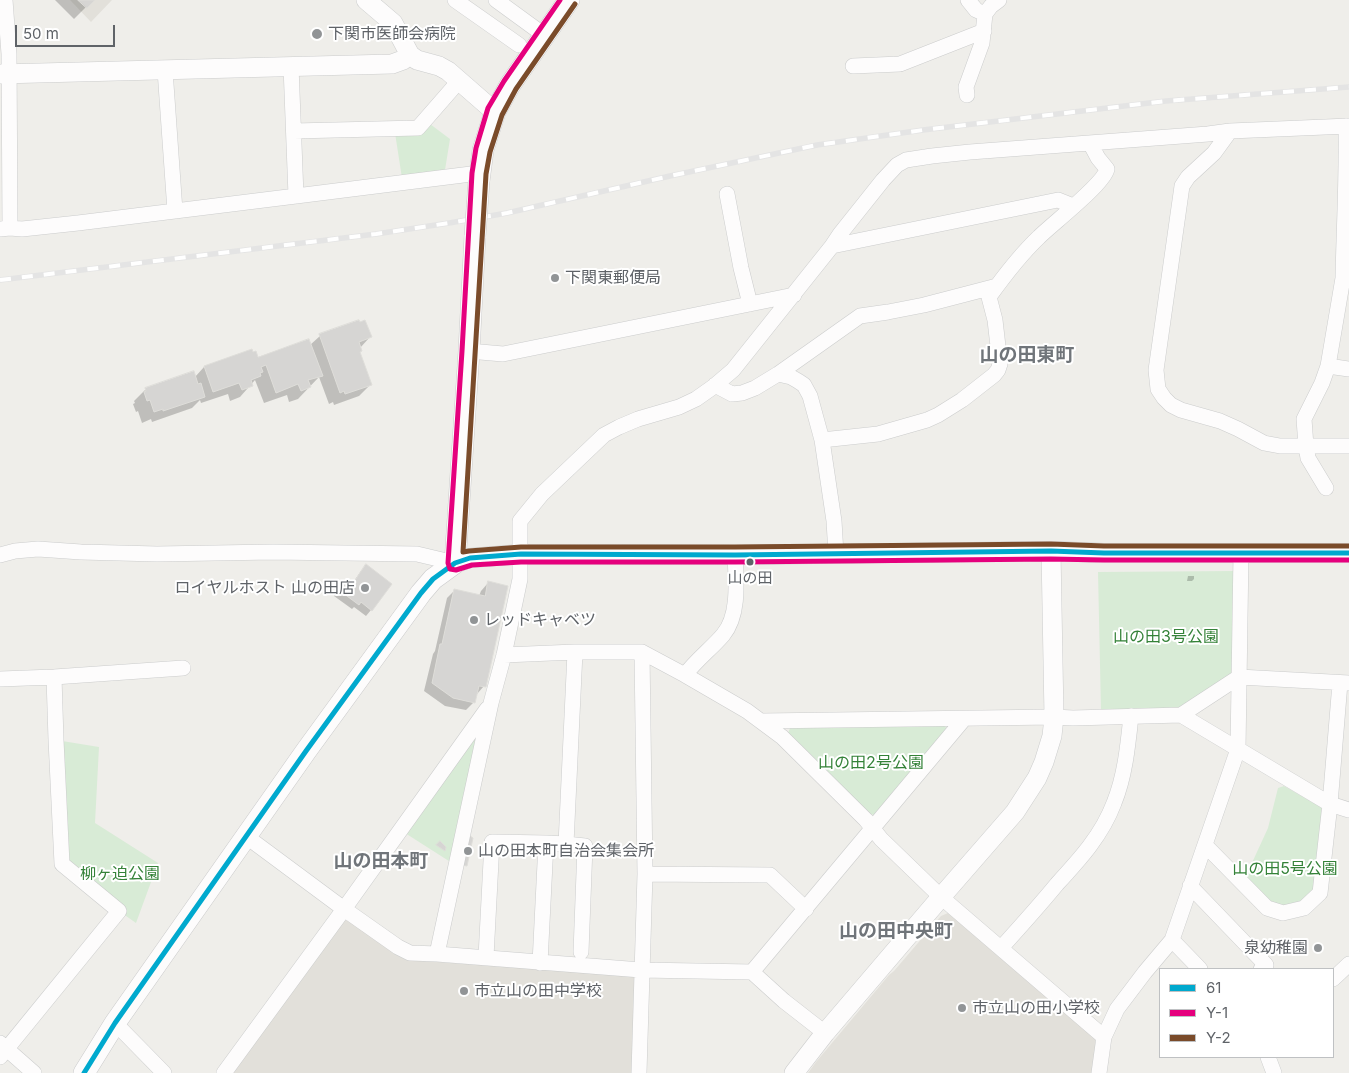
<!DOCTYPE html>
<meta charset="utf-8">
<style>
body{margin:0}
#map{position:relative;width:1349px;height:1073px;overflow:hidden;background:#efeeea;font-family:Inter,sans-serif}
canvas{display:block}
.legend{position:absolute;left:1159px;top:968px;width:175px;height:90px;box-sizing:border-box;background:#fff;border:1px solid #bfc1c3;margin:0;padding:6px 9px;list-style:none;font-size:15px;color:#5f6368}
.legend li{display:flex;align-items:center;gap:10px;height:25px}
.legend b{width:25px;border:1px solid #bfc1c3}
.scale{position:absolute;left:15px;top:25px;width:100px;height:22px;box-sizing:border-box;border:2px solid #5f6368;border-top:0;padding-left:6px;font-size:15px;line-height:18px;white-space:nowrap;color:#5f6368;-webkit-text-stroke:4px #fff;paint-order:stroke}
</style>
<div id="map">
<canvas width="1349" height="1073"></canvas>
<ul class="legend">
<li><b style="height:6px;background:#00a9ce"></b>61</li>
<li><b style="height:6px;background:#e5007d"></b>Y-1</li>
<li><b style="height:6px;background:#7a4b2a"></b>Y-2</li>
</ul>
<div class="scale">50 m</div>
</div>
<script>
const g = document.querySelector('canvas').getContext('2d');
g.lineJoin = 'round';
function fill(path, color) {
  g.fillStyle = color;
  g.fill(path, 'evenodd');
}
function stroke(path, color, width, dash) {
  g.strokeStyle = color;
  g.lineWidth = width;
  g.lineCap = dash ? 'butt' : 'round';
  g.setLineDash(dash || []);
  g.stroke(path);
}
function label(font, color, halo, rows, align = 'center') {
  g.font = font + ' Inter,"Noto Sans JP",sans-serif';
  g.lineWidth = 4;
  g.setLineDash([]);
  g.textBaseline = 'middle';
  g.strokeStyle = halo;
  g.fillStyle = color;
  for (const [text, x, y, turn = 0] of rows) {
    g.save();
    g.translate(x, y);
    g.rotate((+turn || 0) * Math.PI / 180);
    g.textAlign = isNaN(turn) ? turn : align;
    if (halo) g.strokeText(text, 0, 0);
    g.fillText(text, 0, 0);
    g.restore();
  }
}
fill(new Path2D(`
 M70,0H112L91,22Z
 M948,913L1095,1038L1096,1045L1092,1073H808L816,1062L889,975L894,971L941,916Z
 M349,920L411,960L633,976L636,980L634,1073H232L344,921Z`), '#e2e0da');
fill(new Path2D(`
 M430,124L450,139L445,170L402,178L395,133Z
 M1235,571L1234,672L1175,710L1101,711L1098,572Z
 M943,724L948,730L876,815L868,814L788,733L791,726Z
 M476,734L479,736L452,863L405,833Z
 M56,740L99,747L95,823L158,863L136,923L119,911L62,864Z
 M1284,786L1323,808L1316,890L1306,902L1293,906L1273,904L1245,878L1268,828L1278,788Z`), '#d8ebd6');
fill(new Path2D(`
 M55,0H93L74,19Z
 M320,336L370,337L360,348L359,352L371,384L359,396L334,405L333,402L329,404L319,377L298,399L289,402L287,395L264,403L255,380L240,397L230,401L228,394L201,403L200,400L192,408L152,422L151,419L142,423L138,411L136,412L133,404L135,403L134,401L146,389L195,377L204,367L252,351L257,359L310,345Z
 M367,566L371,610L366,616L354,607L352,609L334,596L345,583L350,587L361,571Z
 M1188,576H1194V579L1192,581H1187Z
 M488,583L484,686L477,694L474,702L466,710L445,706L424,691L433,654L435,651L447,598L455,590L479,596L481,591Z`), '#0003');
const building = new Path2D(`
 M78,0H95L87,8Z
 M359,320L360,322L365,320L372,337L359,342L362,351L360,352L372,385L345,394L344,391L340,393L319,334Z
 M309,339L323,376L308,380L311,387L301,391L298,384L276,393L266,365L261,367L263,372L260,373L261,376L251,380L253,386L242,390L239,383L213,392L204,366L252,349L253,352L256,351L258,357Z
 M194,371L198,384L201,383L205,397L163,411V409L154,412L150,400L147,401L144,392L146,391L145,388Z
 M366,564L392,584L372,611L361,602L359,605L339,590L345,581L351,586Z
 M488,581L508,586L486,687L479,686L475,703L453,698L432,683L440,644H442L454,589L485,596Z
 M470,836L473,838L467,866L461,865Z
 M440,841L446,847L445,851L436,845Z`);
fill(building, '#d6d5d3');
stroke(building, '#deddd9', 1);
const minor = new Path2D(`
 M5,0L9,54L10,228
 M455,0L519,45
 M496,0L544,35
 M968,0L976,10L985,14
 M853,66L900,64L984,31
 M165,70L175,211
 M967,95L966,87L982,43L985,14L991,6L999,0
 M294,131L418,128L459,81
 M1230,131L1214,153L1188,177L1182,186L1156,370L1158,389L1164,398L1171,405L1181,410L1220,421L1238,429L1264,443L1280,446H1349
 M727,194L741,268L750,304
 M296,196L479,173
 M0,229L10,228L22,229L78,223L296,196L291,66
 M832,246L1058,200L1073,206
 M469,351L503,354L794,295
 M1328,366L1349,369
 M778,374L791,377L798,381L804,385L810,396L822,440L834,521L836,554
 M715,385L732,394L742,393L755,388L778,374L860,316L888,312L924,305L997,286
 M822,440L878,434L927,420L938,415L962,400L994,375L998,370L1000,364L995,320L989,297C1004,276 1020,255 1039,237C1052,224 1104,184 1107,169L1098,158L1090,143
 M1326,488L1308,458L1306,446L1304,419L1322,383L1328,366L1343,278C1344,228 1347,177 1346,126
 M0,555L15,551L38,549L81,552L157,554L273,552L417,554L455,563
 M504,655L575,652H642L685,675L747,711L782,737L866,820L881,839L941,897L1104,1037
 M685,675C696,660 711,649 723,635C740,615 736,579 735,555
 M0,679L54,677L183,668
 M1181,715L1330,804L1349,810
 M964,719L752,972L641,970L437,954L491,703L504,655L520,579V521L542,494L604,435L619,427L638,419L679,407L696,399L713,387L733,370L832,246L840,234L883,180L897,165L906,160L932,156L970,152L1208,134L1230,131L1349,126
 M762,721L1054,717L1073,718L1181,715L1239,677L1349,683
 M247,837L344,909L398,947L410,953L437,954
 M546,843L566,844L575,652
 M566,844L585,846L581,952
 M1205,845L1267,908L1283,913L1304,908L1320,893L1330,804L1340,683
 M645,874L770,875L806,909
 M1190,886L1266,965L1261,969
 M1172,940L1200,969
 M1001,948C1020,927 1039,906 1057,884C1080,859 1102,835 1114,803C1125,776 1128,745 1131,716
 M486,957L492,842L546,843L540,963
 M752,972L784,1001L825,1033
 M1333,979L1349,964
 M115,1023L164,1073
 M0,1043L34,1073
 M0,1057L119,911L62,864L56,740L54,677
 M1268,1057L1274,1073
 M224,1073L344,909L487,709
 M639,1073L645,874L642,652
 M1099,1073L1104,1037L1117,1009L1145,972L1172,940L1238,749L1241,553`);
const tertiary = new Path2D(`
 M366,0L393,23L410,55L417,60L439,66L448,71L495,112
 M0,74L392,64L403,60L410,55
 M455,563L470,558L521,554L735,555L1051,551L1104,553H1349
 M794,1073L825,1033L941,897L1015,812L1037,778L1044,762L1052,736L1054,717L1051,551`);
const secondary = new Path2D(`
 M479,181L483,150L495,112L510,85L569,0
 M84,1073L115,1023L306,751L421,593L433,579L455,563L469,351L475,236`);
stroke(minor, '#cbcccc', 16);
stroke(tertiary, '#cbcccc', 20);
stroke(secondary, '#cacacb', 22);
stroke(minor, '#fdfcfc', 15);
stroke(tertiary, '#fdfcfc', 19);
stroke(secondary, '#fdfcfc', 21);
const rail = new Path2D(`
 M0,280L376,234L449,223L507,213L670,176L817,145L923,130L1166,101L1349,87`);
stroke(rail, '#e4e4e4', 5.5);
stroke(rail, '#fff', 4, [11]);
const secondaryBridge = new Path2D(`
 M475,236L479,181`);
stroke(secondaryBridge, '#cacacb', 22, []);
stroke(secondaryBridge, '#fdfcfc', 21);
stroke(new Path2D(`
 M84,1073L115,1023L306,751L421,593L433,579L455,563L470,558L521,554L735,555L1051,551L1104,553H1349`), '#00a9ce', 5);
stroke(new Path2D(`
 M560,0L504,81L488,108L476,148L472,173L462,351L448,563L450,569L456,570L472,565L521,562H735L1051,559L1104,560H1349`), '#e5007d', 5);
stroke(new Path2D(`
 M575,4L516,89L502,115L490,152L486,174L463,552L469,551L521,547H735L1051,544L1104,546H1349`), '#7a4b2a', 5);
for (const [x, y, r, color] of [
 [317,34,6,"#919496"],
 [555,278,5,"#919496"],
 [750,562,4.5,"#5f6368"],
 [365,588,5,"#919496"],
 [474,620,5,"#919496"],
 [468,851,5,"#919496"],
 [1318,948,5,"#919496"],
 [464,991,5,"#919496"],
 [962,1008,5,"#919496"]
]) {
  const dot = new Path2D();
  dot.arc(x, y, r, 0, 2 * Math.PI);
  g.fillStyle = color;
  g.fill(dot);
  stroke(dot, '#fff', 2);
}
label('15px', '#5f6368', '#fff', [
 ["山の田",750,578]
]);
label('16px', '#5f6368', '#fff', [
 ["下関市医師会病院",328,34],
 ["下関東郵便局",565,278],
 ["ロイヤルホスト 山の田店",355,588,"right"],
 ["レッドキャベツ",484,620],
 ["山の田本町自治会集会所",478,851],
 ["泉幼稚園",1308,948,"right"],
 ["市立山の田中学校",474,991],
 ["市立山の田小学校",972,1008]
], 'left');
label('16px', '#348238', '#fff', [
 ["山の田3号公園",1166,637],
 ["山の田2号公園",871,763],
 ["山の田5号公園",1285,869],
 ["柳ヶ迫公園",120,874]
]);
label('bold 19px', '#70757a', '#fff', [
 ["山の田東町",1027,355],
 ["山の田本町",381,861],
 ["山の田中央町",896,931]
]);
</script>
